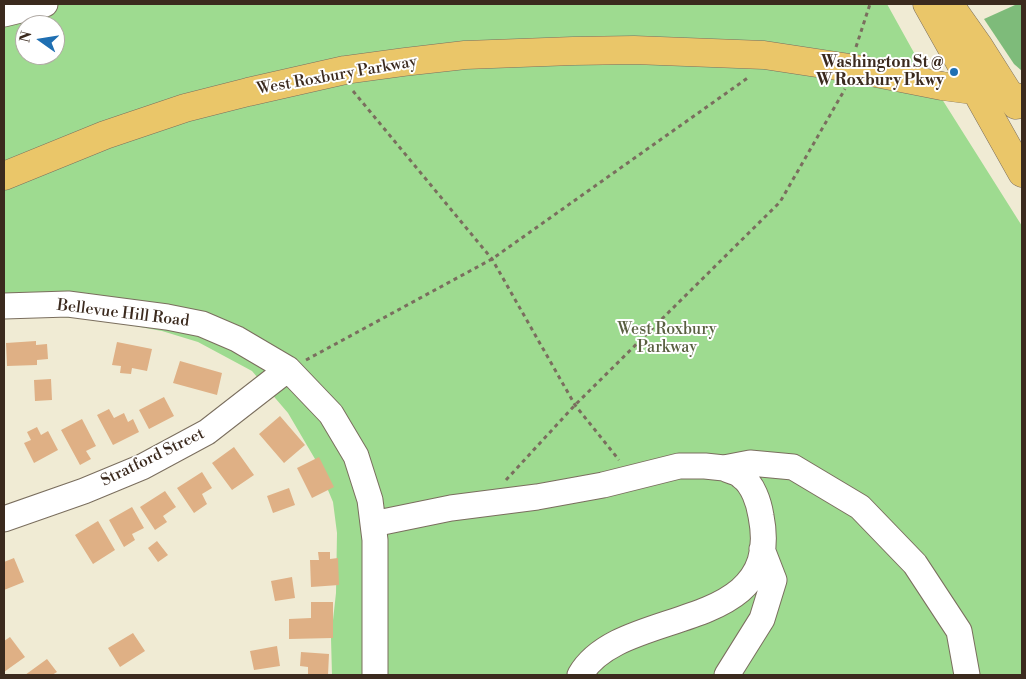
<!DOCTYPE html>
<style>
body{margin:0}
#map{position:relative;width:1026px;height:679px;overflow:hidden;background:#f0ebd4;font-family:"Libre Bodoni",serif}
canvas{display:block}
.frame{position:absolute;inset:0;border:5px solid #3b2a1e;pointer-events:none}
.north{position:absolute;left:15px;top:15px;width:50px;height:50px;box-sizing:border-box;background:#fff;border:1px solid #b1aaa5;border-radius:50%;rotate:283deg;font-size:14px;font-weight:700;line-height:20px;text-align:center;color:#3b2a1e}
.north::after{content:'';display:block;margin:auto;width:18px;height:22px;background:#1f6fb2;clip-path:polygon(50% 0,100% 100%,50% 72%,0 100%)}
</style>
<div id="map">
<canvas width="1026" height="679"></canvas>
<div class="frame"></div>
<div class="north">N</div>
</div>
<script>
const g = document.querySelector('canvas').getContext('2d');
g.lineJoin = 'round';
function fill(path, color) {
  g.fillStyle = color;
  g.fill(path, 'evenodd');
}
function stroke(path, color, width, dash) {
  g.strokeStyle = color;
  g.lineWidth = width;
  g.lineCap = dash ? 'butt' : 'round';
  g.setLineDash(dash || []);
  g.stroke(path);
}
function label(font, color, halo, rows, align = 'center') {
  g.font = font + ' "Libre Bodoni",serif';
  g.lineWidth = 4;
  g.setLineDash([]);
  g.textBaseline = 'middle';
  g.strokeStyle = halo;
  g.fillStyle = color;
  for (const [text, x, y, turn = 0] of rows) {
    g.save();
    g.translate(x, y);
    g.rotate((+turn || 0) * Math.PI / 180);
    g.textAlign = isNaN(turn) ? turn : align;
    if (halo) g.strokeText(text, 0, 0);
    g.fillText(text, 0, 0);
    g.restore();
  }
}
fill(new Path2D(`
 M4,4H887L923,69L1022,226V675H332L331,638L336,593L337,533L333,502L315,459L288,413L252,371L198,342L162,331L96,319L4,314ZM25,25H55V55H25Z`), '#9edb90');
fill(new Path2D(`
 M1022,4V71L1014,64L984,19L1015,5Z`), '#7ebb7a');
fill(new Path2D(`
 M36,341V345L47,344L48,359L37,360V365L7,366L6,343Z
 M117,342L152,349L147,371L132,368L131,374L120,373L121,366L112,365Z
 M180,361L222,373L217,395L173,383Z
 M51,379L52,400L35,401L34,380Z
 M164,397L174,416L149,429L139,410Z
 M109,409L114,418L124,413L128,422L133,419L139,432L113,445L97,415Z
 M280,416L305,445L284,463L259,434Z
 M82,419L96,446L86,451L91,459L80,465L61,430Z
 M37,427L41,435L48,431L58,450L34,463L24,443L31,440L27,432Z
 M234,447L254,475L232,490L212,463Z
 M319,457L334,487L312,498L297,468Z
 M202,472L212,488L202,494L207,504L194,513L177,488Z
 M289,488L295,505L273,513L267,496Z
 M165,491L176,507L163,516L167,522L155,530L140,507Z
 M132,507L144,528L132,534L135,540L124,547L109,520Z
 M98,521L115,550L93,564L75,535Z
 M157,541L168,555L158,562L148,548Z
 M318,552H330V559L338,558L339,585L311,587L310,560H319Z
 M14,558L24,582L4,590V562Z
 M292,577L295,598L275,601L271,581Z
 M311,602H333V638L289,639V619L311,618Z
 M133,633L145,651L120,667L108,648Z
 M10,637L25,657L4,672V641Z
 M277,646L280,666L254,670L250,651Z
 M301,652L329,654L328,675L308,674V667L300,666Z
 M47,659L57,672L52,675H25Z`), '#dfb085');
const minor = new Path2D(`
 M4,14L45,4
 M4,306L68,304L167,317L202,324L237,339L288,369L331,414L356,456L370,500L375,540V675
 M4,519L84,491L142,467L207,432L288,369
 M373,524L451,508L537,497L603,485L679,466H705L724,468
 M580,675C621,604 785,637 761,516C759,503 753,484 741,476C737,472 729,471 724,468L750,463L793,467L860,507L915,564L959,631L967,675
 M727,675L762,619L774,580L762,549`);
const major = new Path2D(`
 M927,4L1022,173
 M949,4L978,45L1016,105
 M4,176L105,135L185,108L248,92L345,70L404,62L465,55L573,51L634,50L764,55L856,69L942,86L1010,95L1022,99`);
stroke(minor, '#7a6e5e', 27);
stroke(major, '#7a6e5e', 29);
stroke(new Path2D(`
 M856,47L870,4
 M353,91L492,259L575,405L619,460
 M306,360L492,259L749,77
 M506,480L575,405L780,202L845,89`), '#7a6e5e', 3, [4, 4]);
stroke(minor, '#fff', 25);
stroke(major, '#eac669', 28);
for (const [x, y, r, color] of [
 [954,72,5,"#1f6fb2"]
]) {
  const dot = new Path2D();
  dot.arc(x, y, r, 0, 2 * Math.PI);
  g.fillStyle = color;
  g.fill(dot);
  stroke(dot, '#fff', 2);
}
label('bold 16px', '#3b2a1e', '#fff', [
 ["Washington St @",944,63],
 ["W Roxbury Pkwy",944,81]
], 'right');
label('16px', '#3b2a1e', '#fff', [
 ["West Roxbury Parkway",337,76,-10],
 ["Bellevue Hill Road",123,314,7],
 ["Stratford Street",153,458,-26]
]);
label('16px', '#595f40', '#fff', [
 ["West Roxbury",667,330],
 ["Parkway",667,348]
]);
</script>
